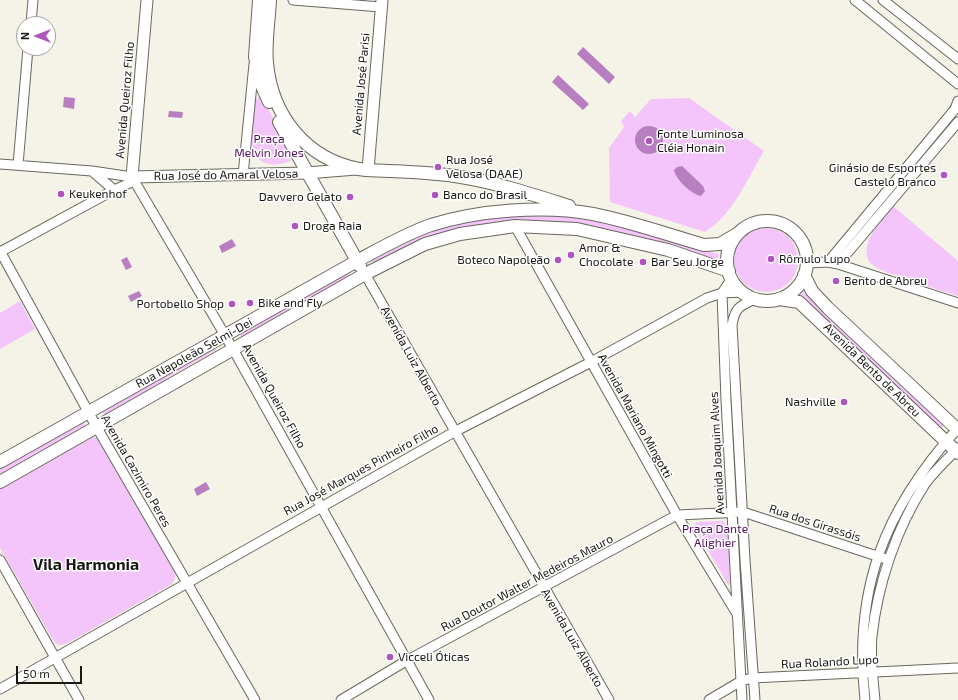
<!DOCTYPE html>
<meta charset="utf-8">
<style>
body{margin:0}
#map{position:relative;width:958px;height:700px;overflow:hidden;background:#f5f3e7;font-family:"Exo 2",sans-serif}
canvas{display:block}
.north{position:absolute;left:16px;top:16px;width:40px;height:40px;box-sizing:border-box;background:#fff;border:1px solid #a3a2a1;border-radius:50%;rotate:270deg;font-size:11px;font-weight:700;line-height:16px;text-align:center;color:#181713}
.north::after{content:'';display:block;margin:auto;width:14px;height:18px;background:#b053bd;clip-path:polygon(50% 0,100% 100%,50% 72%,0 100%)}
.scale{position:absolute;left:16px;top:666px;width:66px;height:18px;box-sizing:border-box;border:2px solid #181713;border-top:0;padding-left:5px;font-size:12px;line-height:14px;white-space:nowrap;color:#181713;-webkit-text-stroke:3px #fff;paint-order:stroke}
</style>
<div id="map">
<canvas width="958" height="700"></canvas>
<div class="north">N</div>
<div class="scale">50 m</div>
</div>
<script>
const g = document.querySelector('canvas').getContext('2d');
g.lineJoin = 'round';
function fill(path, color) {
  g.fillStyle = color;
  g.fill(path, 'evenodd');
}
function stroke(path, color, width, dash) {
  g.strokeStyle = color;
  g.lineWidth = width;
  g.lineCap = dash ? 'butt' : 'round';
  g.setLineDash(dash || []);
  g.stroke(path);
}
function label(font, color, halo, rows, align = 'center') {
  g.font = font + ' "Exo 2",sans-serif';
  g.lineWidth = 3;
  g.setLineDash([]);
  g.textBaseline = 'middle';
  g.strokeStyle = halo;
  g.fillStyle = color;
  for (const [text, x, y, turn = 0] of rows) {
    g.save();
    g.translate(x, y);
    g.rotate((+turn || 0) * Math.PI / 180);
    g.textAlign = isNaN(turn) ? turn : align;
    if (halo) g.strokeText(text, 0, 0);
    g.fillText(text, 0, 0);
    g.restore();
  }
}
fill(new Path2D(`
 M258,97H262L292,155L290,161C284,164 276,165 269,164C243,160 254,119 255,101Z
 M689,98L764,151C747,179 733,215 705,232L610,202L609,148L624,127L621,121L630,111L635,117L651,99Z
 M893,206L958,261V296C939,290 921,284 902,277C893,274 882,272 874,266C853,251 882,218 893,206Z
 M536,215L573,216L601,221L719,254L718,258H712L608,230L572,223L540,221L503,222L375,263L371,261V257C387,249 404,238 420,232C457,220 498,217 536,215Z
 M734 260a32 32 0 1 1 64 0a32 32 0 1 1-64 0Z
 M348,271L351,276L244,338L241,337V331Z
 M803,292L943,421L944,425L941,428L937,427L801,299L800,295Z
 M20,301L35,329L0,349V313Z
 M214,346L216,350L167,378L162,384L106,415L103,413V411Z
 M81,422H84L85,425L84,428L0,476V468Z
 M89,437H95L100,440L175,571V578L172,584L66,644L59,645L54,642L0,548V488Z
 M723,521L728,526L730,584L729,586L694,527L696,522Z`), '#f4c5fa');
fill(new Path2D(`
 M583,47L615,77L609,84L577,54Z
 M558,75L589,104L583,110L552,82Z
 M64,97L75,98L74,109L63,107Z
 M169,111L183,112L182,118L168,117Z
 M635 140a14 14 0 1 1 28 0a14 14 0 1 1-28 0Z
 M682,166L703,186L705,191L701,196C691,194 676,180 674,170L677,167Z
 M232,239L236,246L222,253L219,246Z
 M127,257L132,267L126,270L121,260Z
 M139,291L142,296L131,302L128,296Z
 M206,482L210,489L197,496L194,489Z`), '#b87fc0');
const minor = new Path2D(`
 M293,0L381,7
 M855,0L958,84
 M883,0L958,59
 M31,24L33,0
 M0,164L92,171L132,177L233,349L429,700
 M18,165L28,48
 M92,171L114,190
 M243,175L254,64
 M515,226L677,515L737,614
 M0,251L96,426L255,700
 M0,252L114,190L134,181
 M828,262L955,109L958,101
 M807,263L828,262L838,264L958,303
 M838,264L958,122
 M365,274L609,700
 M732,278L722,293L726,400L742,700
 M0,560L79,700
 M0,689L454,432L591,362L707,298L722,293L742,292
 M341,700L406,661L677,515L743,512L889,560
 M709,700L741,681L752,678L958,668
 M755,700L745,560L732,325C735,308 739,306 755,299
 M865,700C853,589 884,510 958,428
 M875,700C873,679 870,657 872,636C878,583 896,529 925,484C934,471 947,460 958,448`);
const tertiary = new Path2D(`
 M147,0L132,177L307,173L356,169
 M368,170L382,0`);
const secondary = new Path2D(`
 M259,0L255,57L261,84L269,102
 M270,0C269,21 265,43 267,63C272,116 306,159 359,169C369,171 379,170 389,171C413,172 438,173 461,177C498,183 534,195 569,206
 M279,122L360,266
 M727 261a40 40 0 1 1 80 0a40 40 0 1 1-80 0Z
 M804,275L812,291L828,308L958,430
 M779,299L799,302L958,453
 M0,462L357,261C381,248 405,234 431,225C479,210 544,205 593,214C629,221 669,235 704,245L720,244L737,234
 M0,482L365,274L425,244L460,234L515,226L577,229L668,250L729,271`);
stroke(minor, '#69675d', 11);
stroke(tertiary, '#69675d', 13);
stroke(secondary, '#69675d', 14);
stroke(minor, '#fff', 9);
stroke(tertiary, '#fff', 11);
stroke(secondary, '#fff', 12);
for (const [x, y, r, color] of [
 [649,141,4,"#b053bd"],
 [438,167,4,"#b053bd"],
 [944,175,4,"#b053bd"],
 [61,194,4,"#b053bd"],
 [435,195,4,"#b053bd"],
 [350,197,4,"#b053bd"],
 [295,226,4,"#b053bd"],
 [571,255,4,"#b053bd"],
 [771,259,4,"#b053bd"],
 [558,260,4,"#b053bd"],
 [643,262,4,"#b053bd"],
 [836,281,4,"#b053bd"],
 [250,303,4,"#b053bd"],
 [232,304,4,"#b053bd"],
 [844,402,4,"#b053bd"],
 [390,657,4,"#b053bd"]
]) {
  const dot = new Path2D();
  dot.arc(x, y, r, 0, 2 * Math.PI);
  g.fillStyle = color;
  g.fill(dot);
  stroke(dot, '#fff', 1.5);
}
label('12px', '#181713', '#fff', [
 ["Avenida José Parisi",361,84,-85],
 ["Avenida Queiroz Filho",125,100,-85],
 ["Rua José do Amaral Velosa",226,175,-1],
 ["Rua Napoleão Selmi-Dei",194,353,-29],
 ["Avenida Luiz Alberto",411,356,61],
 ["Avenida Bento de Abreu",872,370,44],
 ["Avenida Queiroz Filho",274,396,61],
 ["Avenida Mariano Mingotti",635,416,61],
 ["Avenida Joaquim Alves",717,453,-93],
 ["Rua José Marques Pinheiro Filho",361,470,-29],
 ["Avenida Cazimiro Peres",136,471,60],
 ["Rua dos Girassóis",815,523,18],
 ["Rua Doutor Walter Medeiros Mauro",527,583,-28],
 ["Avenida Luiz Alberto",572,638,60],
 ["Rua Rolando Lupo",830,662,-3]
]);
label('12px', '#181713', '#fff', [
 ["Fonte Luminosa",657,134],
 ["Cléia Honain",657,148],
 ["Rua José",446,160],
 ["Velosa (DAAE)",446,174],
 ["Ginásio de Esportes",936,168,"right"],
 ["Castelo Branco",936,182,"right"],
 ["Keukenhof",69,194],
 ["Banco do Brasil",443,195],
 ["Davvero Gelato",342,197,"right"],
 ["Droga Raia",303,226],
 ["Amor &",579,248],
 ["Chocolate",579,262],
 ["Rômulo Lupo",779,259],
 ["Boteco Napoleão",550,260,"right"],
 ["Bar Seu Jorge",651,262],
 ["Bento de Abreu",844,281],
 ["Bike and Fly",258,303],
 ["Portobello Shop",224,304,"right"],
 ["Nashville",836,402,"right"],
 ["Vicceli Óticas",398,657]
], 'left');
label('12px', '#560f60', '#fff', [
 ["Praça",269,139],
 ["Melvin Jones",269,153],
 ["Praça Dante",715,529],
 ["Alighier",715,543]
]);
label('bold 16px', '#181713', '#fff', [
 ["Vila Harmonia",86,565]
]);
</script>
